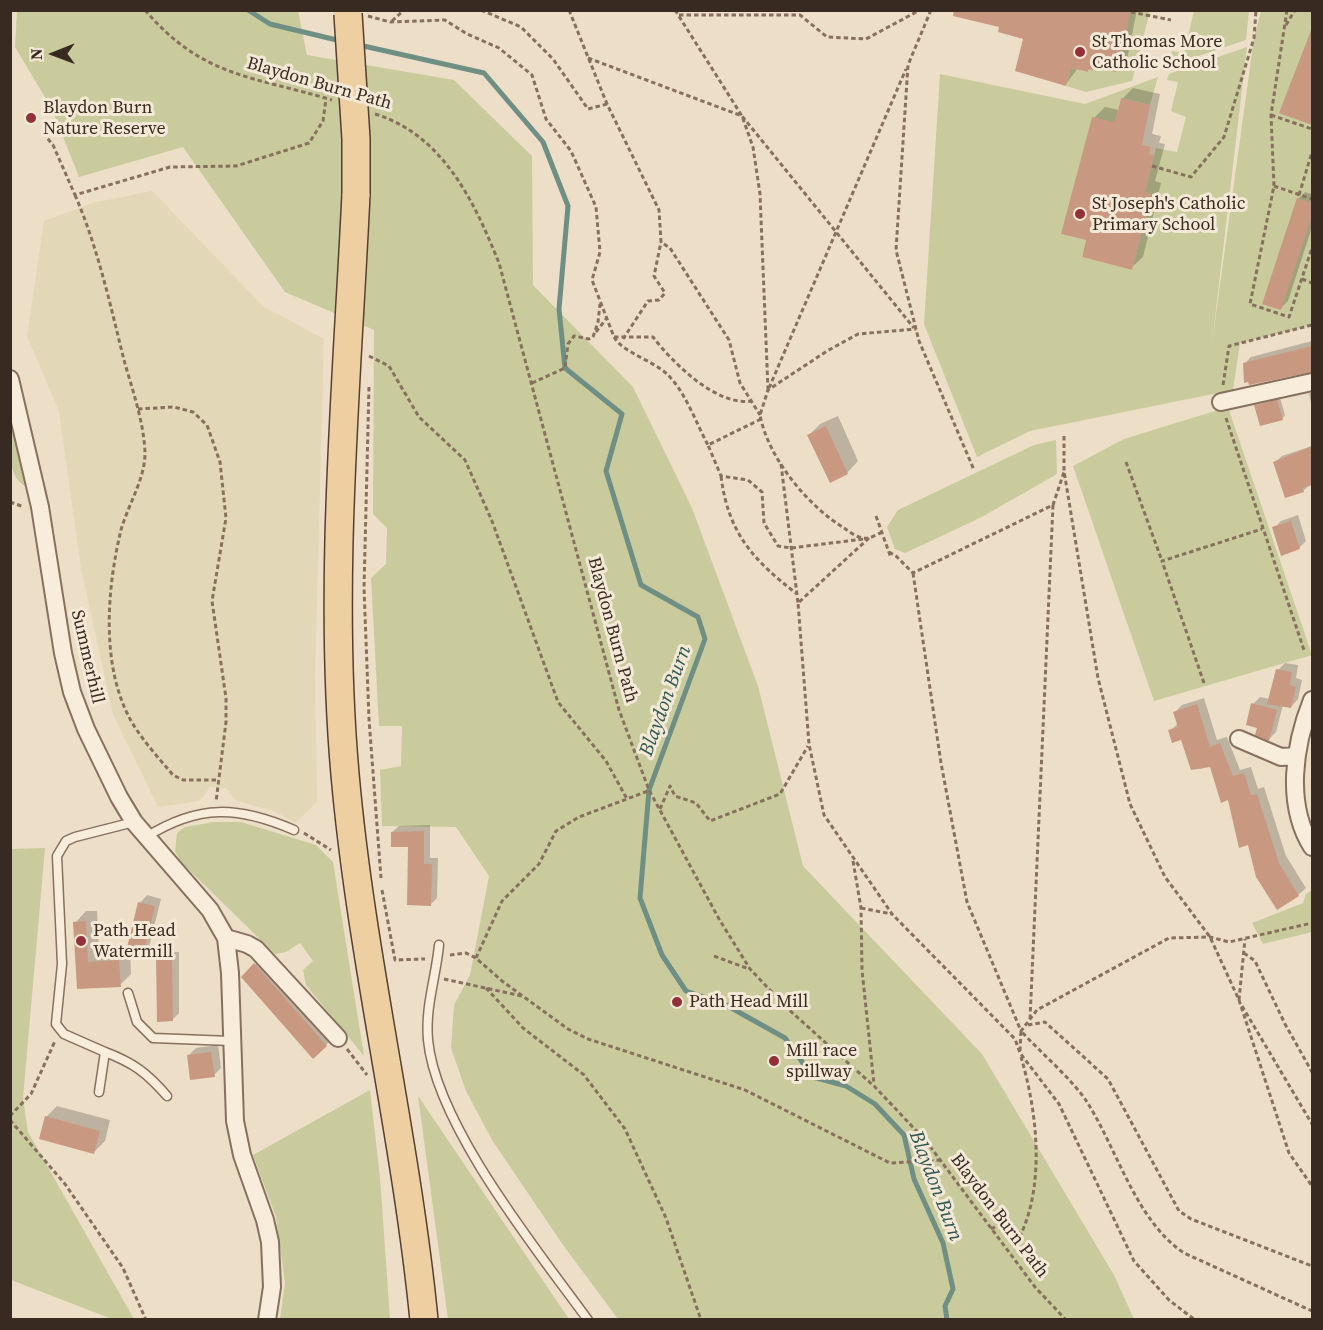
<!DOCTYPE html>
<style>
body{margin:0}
#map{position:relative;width:1323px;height:1330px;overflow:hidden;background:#eddec8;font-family:"Source Serif 4",serif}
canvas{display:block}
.frame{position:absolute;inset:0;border:12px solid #392a21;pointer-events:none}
.north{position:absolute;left:24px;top:24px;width:60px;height:60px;-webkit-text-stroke:4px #f4e9d7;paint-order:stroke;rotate:269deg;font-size:16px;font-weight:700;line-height:24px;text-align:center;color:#392a21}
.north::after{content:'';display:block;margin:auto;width:21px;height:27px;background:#392a21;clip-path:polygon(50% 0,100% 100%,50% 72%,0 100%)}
</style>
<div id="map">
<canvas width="1323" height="1330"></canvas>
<div class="frame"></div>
<div class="north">N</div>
</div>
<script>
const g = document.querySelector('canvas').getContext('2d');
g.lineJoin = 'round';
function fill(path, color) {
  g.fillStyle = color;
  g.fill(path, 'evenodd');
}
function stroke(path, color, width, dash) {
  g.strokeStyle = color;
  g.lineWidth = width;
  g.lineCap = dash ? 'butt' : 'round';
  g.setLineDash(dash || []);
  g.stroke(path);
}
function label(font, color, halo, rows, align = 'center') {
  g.font = font + ' "Source Serif 4",serif';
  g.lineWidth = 6;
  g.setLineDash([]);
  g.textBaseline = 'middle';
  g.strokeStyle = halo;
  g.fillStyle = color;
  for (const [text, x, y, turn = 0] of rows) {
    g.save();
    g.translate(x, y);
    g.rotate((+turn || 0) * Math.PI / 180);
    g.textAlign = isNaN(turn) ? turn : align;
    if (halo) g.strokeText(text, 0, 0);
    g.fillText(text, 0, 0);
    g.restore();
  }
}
fill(new Path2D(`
 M152,191L263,306L324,339L315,674L317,802L295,823L274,811L237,801L226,788L210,787L200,801L158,807L113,714L81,568L59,411L27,336L44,221L93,203Z`), '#e2d7b6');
fill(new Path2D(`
 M17,11H298L307,55L454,80L532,156L533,285L633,387L692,508L758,686L803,866L982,1054L1114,1275L1134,1319H618L563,1245L492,1140L466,1091L451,1048L454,1005L470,975L489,876L456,827L382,826L380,770L401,766L402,726H379L371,578L386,564L387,528L373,514L374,330L285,292L183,147L79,177L52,109L15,47Z
 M1083,11H1150L1132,81L1086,92L1066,86L1071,68L1088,72L1089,70Z
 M1194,11H1249L1246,40L1169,66L1172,51L1184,53Z
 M1261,11H1312V325L1240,343L1233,390L1030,431L977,457L924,324L940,74L1085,104L1158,77L1150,105L1121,98L1115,122L1092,118L1062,234L1086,240L1082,257L1132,270L1151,194L1145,192L1156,148L1177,152L1186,117L1171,111L1178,82L1167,80L1169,74L1247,47L1212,343L1254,38Z
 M10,400L29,488C0,476 11,426 10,400Z
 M1228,407L1312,655L1154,701L1073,466L1124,439Z
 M1056,440L1057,474L980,518L905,553L895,549L887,527L898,510L1034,445Z
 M214,822H241L316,845L333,862L364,1056L306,985L303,970L313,961L300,943L286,952L275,954L181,862L175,851L177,833L185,827Z
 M45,848L23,1098L28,1132L134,1319H112L11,1280V849Z
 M1312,890V932L1263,944L1252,923L1303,903L1306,894Z
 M370,1090L380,1178L390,1319H280L285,1283L276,1217L253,1155Z
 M418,1096L569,1319H570H448Z`), '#c9cb9c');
fill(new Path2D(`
 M960,10H1137L1127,59L1116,70L1096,65L1093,69L1078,68L1066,84L1025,37L1001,25Z
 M1312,28L1311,114L1281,112Z
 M1133,88L1160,94L1152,134L1161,136L1159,143L1165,144L1155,181L1161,183L1143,257L1131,268L1088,239L1094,118L1105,107L1119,110L1122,99Z
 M1305,192L1312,194V227L1288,301L1280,309L1298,199Z
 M1312,341V371L1244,364L1251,357Z
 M1312,391V407L1309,394Z
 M1280,398L1285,415L1282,419L1256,406Z
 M838,416L858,461L847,473L809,435L820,424Z
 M1312,446V483L1303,491L1275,462L1282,456Z
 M1298,515L1306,541L1299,548L1274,528L1281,521Z
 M1285,663L1298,665L1296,678L1302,680L1298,699L1291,707L1283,705L1276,732L1269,739L1259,727L1253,704L1260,697L1270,699L1278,670Z
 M1204,698L1217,740L1227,737L1240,770L1251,767L1258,789L1264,787L1286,856L1306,888L1298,895L1249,843L1211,766L1200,769L1182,738L1170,731L1178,723L1175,712L1182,705Z
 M430,825V858H438L437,898L431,904L410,846L392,832L399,826Z
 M147,895L161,899L149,947L142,954L130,951L131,974L120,985L78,987L75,923L86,911H97L99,951L128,950L140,903Z
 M165,952H179V1013L172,1020L158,959Z
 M266,954L337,1034L326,1045L243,977Z
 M218,1045L221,1068L214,1075L188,1056L196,1048Z
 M57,1106L110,1120L105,1141L94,1152L46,1117Z`), '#0003');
stroke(new Path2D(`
 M248,10L270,24L341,41
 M359,45L484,73L543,142L568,206L559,309L565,368L622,414L606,471L641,585L698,617L705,639L649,790L640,898L662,955L686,991L726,1005L785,1038L813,1077L846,1086L875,1104L904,1135L914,1179L943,1243L953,1289L945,1306L947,1320`), '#6f8f84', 5);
fill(new Path2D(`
 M954,10H1131L1116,72L1094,67L1093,70L1089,69L1088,72L1071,68L1066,86L1015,71L1023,39L998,32L999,27L953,16Z
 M1312,28V125L1279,113Z
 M1121,98L1150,105L1142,145L1151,147L1149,154L1154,155L1145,192L1151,194L1132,270L1082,257L1086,240L1061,234L1092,117L1115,122Z
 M1297,198L1312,203V216L1281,310L1262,304Z
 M1312,346V372L1249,385L1248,382L1244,383L1243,363Z
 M1277,400L1283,420L1260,426L1254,405Z
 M826,426L848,474L830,483L807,435Z
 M1312,446V485L1302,488L1304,492L1285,498L1273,462Z
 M1291,521L1300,549L1281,556L1272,527Z
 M1276,669L1292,672L1290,685L1296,687L1291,708L1267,704Z
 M1251,703L1277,710L1269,741L1255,735L1257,728L1246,725Z
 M1197,704L1210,747L1220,743L1233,776L1244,773L1251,795L1257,794L1279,863L1299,896L1277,910L1256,877L1248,845L1239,848L1228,800L1221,803L1210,767L1191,770L1181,740L1172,743L1168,730L1178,727L1173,712Z
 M424,831V864H432L431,906L407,905L408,847H391V832Z
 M138,902L155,906L143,956L126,952Z
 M86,921L88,962L119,960L121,987L77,989L73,922Z
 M156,959H172L173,1021L157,1022Z
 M254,963L327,1046L313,1059L241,977Z
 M211,1052L215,1077L190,1080L187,1055Z
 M45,1116L100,1131L94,1154L39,1139Z`), '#c99880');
const lane = new Path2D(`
 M146,837C199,804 238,806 294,830
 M439,945C436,977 425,1007 428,1040C436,1125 537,1250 588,1320
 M128,993L137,1022L153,1038L231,1041
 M105,1052C134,1063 147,1073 167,1096
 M99,1092L105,1052L64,1034L56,1024L62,964L57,856L66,841L75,837L134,822`);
const street = new Path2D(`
 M10,379L40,507L63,653L72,692L86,729L119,797L134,822L210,910L226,938L230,973L235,1121L242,1155L265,1220L270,1242L272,1287L267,1320
 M1221,402L1312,382
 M1312,700C1294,745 1285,804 1312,847
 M1239,739L1281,757L1297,756
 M226,938L247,944L256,949L338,1038`);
const primary = new Path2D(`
 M356,194C347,384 328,584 345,774C361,957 406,1137 424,1320`);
stroke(lane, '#88705e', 11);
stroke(street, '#88705e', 20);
stroke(primary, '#563f31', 30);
stroke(new Path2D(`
 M145,10C203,78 253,76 332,100
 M481,10L521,27L553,59L588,109L607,104
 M569,10L607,104L659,210L661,242L670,248L729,340L740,383L760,415
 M675,10L742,116L753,147L760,194L768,390
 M931,10L908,65L896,250L919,341L974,470
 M1287,10L1271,115L1274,186L1250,304L1289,317L1312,248
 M1131,12L1171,20
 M679,15H800L827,37L866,39L920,10
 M368,16L390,22L445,20L467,34L499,48L532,75L546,119L571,151L596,207L600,252L592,280L614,337C623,353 653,360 668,375C686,393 696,423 708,445
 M392,21L404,10
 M1286,25L1295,10
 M588,58L742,116L914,328
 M375,114C443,135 474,201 499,263L619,710L649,790L719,919L750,969L788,1009L874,1086L926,1141L1035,1287L1066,1320
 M1271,115L1312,129
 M43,133L53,145L75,195L170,167L236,166L309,143L323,121L326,99
 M1152,166L1191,177L1224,137L1254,38L1256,10
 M1274,186L1312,199
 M75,195C98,248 110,304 124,360C132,389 144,422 145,453C145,479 128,505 121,530C107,588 101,663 129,717C140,738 158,757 173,775L183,780H218
 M1299,195L1312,152
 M1302,279L1312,283
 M596,332L606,319
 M593,337L598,322L600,304
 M614,337H653C673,363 716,406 751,401
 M623,339L648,301L659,300L665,293L654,276L661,242
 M369,356L389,366L419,417L465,460L492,521L558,702L606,761L627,799
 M532,383L565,368L568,344L574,336L589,339L593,337
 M1223,385L1229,346L1312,325
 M369,387L364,588L369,719L381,878
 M769,388L906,69
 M138,409L174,407L193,412L207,425L220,462L226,518L212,601L226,698V722L216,802
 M1226,418L1304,650
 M761,419L708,445L721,476L748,480L762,492L764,523L778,546L791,548L864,539
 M1064,436V471L1098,678L1130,804L1165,877L1210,937L1239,1000L1289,1153L1312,1186
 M1126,462L1162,561
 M781,464L798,603
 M721,476C728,533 753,560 797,594
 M10,502L24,507
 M876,516L891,558
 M882,532C878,534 873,537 869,538C860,540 851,533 844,528C808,506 768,458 760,415L768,390L827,351L858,334L916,329
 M869,538L798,603L809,744L824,815L892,914L1015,1039L1020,1053L1059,1104L1134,1261L1169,1300L1195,1320
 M889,552L896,556L913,573L1053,505L1064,472
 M913,573L941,763L967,902L1021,1031L1037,1010L1169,938L1210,937L1229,942L1312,923
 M1204,683L1162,561L1262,529
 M660,809L670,786L675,796L696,803L710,821L780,794L808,746
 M304,833L331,850
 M853,861L861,908L862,970L874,1084
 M382,890L395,960L425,959
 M861,908L892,914
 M1244,953L1255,961L1285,1024L1312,1072
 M450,955L466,953L476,958L502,981L568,1029L588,1039L745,1090L890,1163L941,1160
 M714,956L749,969
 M476,958L502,901L539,864L556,831L579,817L648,791
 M444,979L522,996
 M486,988L523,1028L584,1075L625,1129L666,1218L701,1320
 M1239,1000L1245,939
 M1242,1006L1312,1124
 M1030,1019L1053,505
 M1028,1025L1045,1022L1108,1079L1179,1211L1191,1219L1312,1266
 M347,1049L367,1075
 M1020,1051L1021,1031C1040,1052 1072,1079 1087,1102C1117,1149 1136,1221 1184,1253L1312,1311
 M10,1116L31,1094L55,1041
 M10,1120L65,1184L123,1268L146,1320
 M991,1229L1000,1224L1021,1234C1045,1182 1037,1111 1021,1057`), '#88705e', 3, [4.5, 3]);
stroke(lane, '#f8ecdb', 8);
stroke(street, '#f8ecdb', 16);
stroke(primary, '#edcfa2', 27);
const primaryBridge = new Path2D(`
 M348,14L356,139V194`);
stroke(primaryBridge, '#563f31', 30, []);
stroke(primaryBridge, '#edcfa2', 27);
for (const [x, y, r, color] of [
 [1080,52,6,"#94303a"],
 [31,118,6,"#94303a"],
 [1080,214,6,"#94303a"],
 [81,941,6,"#94303a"],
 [677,1002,6,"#94303a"],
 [774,1061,6,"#94303a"]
]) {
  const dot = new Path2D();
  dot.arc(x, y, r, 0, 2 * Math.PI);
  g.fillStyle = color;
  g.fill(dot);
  stroke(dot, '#f4e9d7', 2);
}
label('18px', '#392a21', '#f4e9d7', [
 ["St Thomas More",1092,42],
 ["Catholic School",1092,63],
 ["Blaydon Burn",43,108],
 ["Nature Reserve",43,129],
 ["St Joseph's Catholic",1092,204],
 ["Primary School",1092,225],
 ["Path Head",93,931],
 ["Watermill",93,952],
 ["Path Head Mill",689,1002],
 ["Mill race",786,1051],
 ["spillway",786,1072]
], 'left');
label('18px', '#392a21', '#f4e9d7', [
 ["Blaydon Burn Path",319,84,16],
 ["Blaydon Burn Path",612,630,75],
 ["Summerhill",87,657,77],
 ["Blaydon Burn Path",999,1216,53]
]);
label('italic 20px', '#315852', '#f4e9d7', [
 ["Blaydon Burn",666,701,-70],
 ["Blaydon Burn",935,1186,69]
]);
</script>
